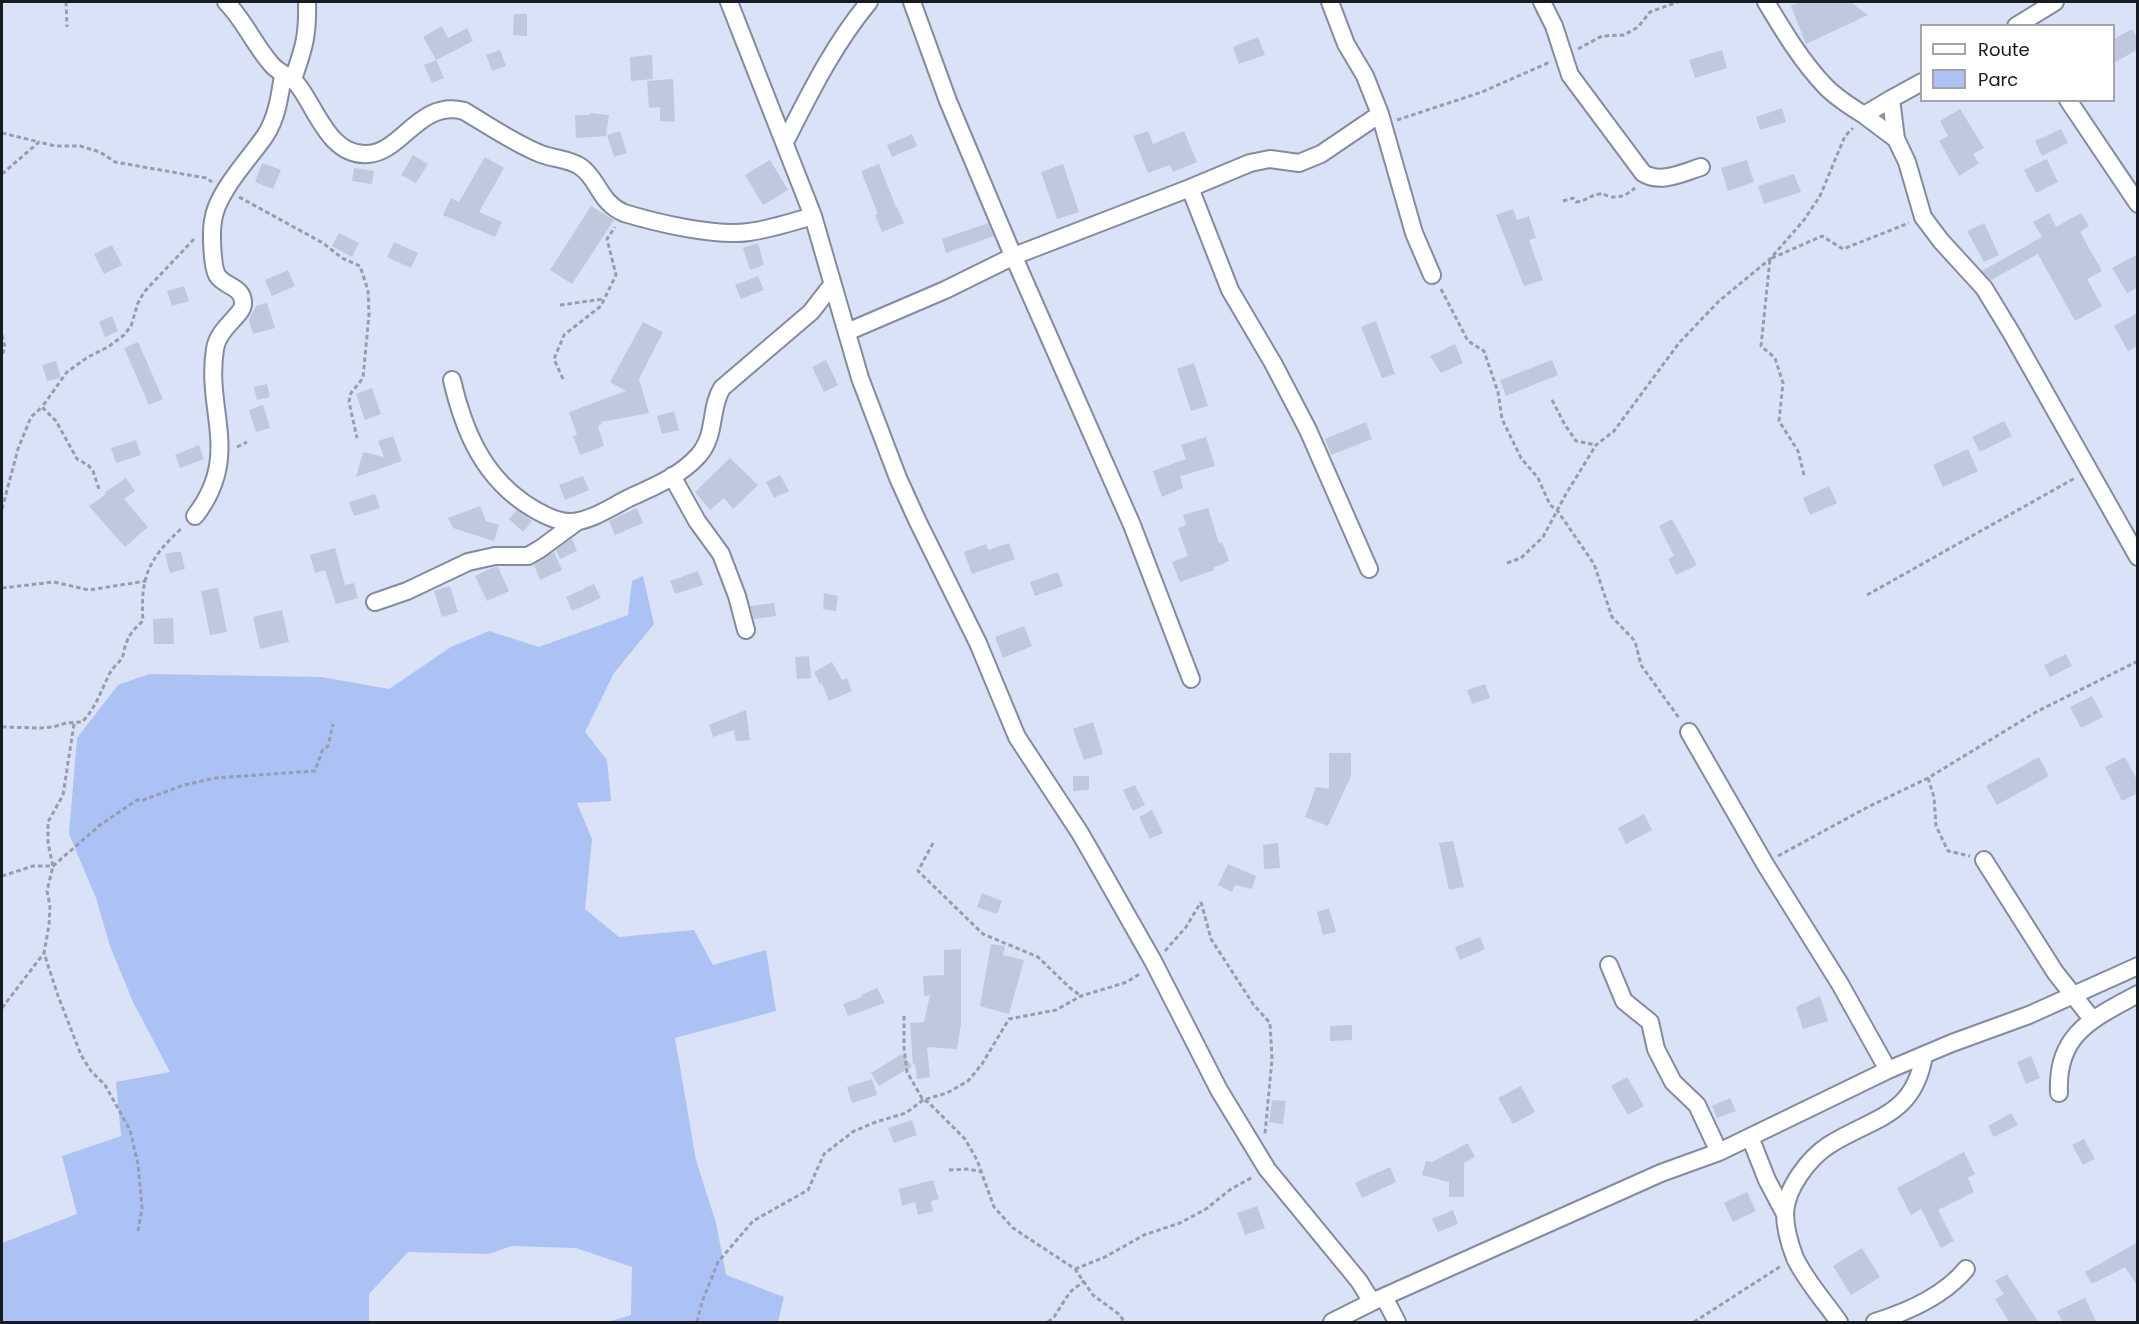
<!DOCTYPE html>
<style>
body{margin:0}
#map{position:relative;width:2139px;height:1324px;overflow:hidden;background:#d9e2f7;font-family:Poppins,sans-serif}
canvas{display:block}
.frame{position:absolute;inset:0;border:3px solid #171b22;pointer-events:none}
.legend{position:absolute;left:1920px;top:24px;width:195px;height:78px;box-sizing:border-box;background:#fff;border:2px solid #a2a4a7;margin:0;padding:8px 10px;list-style:none;font-size:18px;color:#171b22}
.legend li{display:flex;align-items:center;gap:12px;height:30px}
.legend b{width:30px;border:2px solid #a2a4a7}
</style>
<div id="map">
<canvas width="2139" height="1324"></canvas>
<div class="frame"></div>
<ul class="legend">
<li><b style="height:8px;background:#fff"></b>Route</li>
<li><b style="height:16px;background:#acc2f5"></b>Parc</li>
</ul>
</div>
<script>
const g = document.querySelector('canvas').getContext('2d');
g.lineJoin = 'round';
function fill(path, color) {
  g.fillStyle = color;
  g.fill(path, 'evenodd');
}
function stroke(path, color, width, dash) {
  g.strokeStyle = color;
  g.lineWidth = width;
  g.lineCap = dash ? 'butt' : 'round';
  g.setLineDash(dash || []);
  g.stroke(path);
}
fill(new Path2D(`
 M643,576L654,624L614,673L585,732L607,760L611,801L577,803L592,839L585,909L619,937L694,930L713,965L766,950L776,1011L675,1038L696,1160L716,1223L726,1275L784,1297L778,1322H608L631,1315L632,1267L576,1248L511,1246L489,1254L408,1252L369,1294V1322H2V1243L77,1214L62,1156L121,1136L116,1082L170,1072L133,1002L110,946L96,898L69,834L77,738L118,685L149,674L322,677L389,689L451,647L489,631L539,647L628,615L632,581Z`), '#acc2f5');
fill(new Path2D(`
 M1800,2H1850L1868,15L1806,44L1791,6Z
 M514,14H527V36L513,35Z
 M442,26L448,38L467,28L473,41L436,60L423,37Z
 M2132,29L2138,39V49L2114,63V39Z
 M1258,37L1265,55L1239,64L1233,47Z
 M500,50L506,66L492,71L486,55Z
 M1722,50L1727,68L1695,78L1689,60Z
 M652,55L653,79L631,81L630,57Z
 M436,60L444,78L432,83L424,65Z
 M673,79L675,122L660,121V107L649,108L647,81Z
 M1782,108L1786,122L1760,130L1756,117Z
 M1960,109L1984,148L1973,154L1979,163L1959,176L1939,141L1948,136L1940,121Z
 M590,113L609,115L606,136L576,138L575,115H590Z
 M2061,129L2068,143L2042,156L2035,141Z
 M620,131L627,153L614,157L607,135Z
 M1148,131L1153,144L1184,131L1197,162L1173,172L1170,165L1148,173L1133,136Z
 M912,134L917,146L892,157L887,145Z
 M413,155L428,164L416,183L401,175Z
 M485,157L504,168L479,212L502,222L495,237L443,215L451,198L459,202Z
 M2047,159L2058,182L2036,193L2024,170Z
 M770,160L788,190L763,205L745,175Z
 M1747,160L1754,182L1728,191L1721,168Z
 M262,163L281,170L273,189L255,182Z
 M879,164L896,207H897L904,223L882,232L875,215L878,214L861,171Z
 M1063,164L1079,212L1057,219L1041,172Z
 M354,168L374,171L372,184L352,181Z
 M1794,174L1801,192L1764,204L1758,186Z
 M591,206L614,220L572,284L550,270Z
 M1513,209L1517,220L1529,216L1536,238L1529,240L1543,280L1524,286L1496,215Z
 M2049,213L2056,227L2081,213L2089,226L2080,232L2102,271L2087,279L2102,306L2075,321L2038,254L1991,280L1982,271L2042,237L2033,222Z
 M988,223L994,236L946,253L942,239Z
 M1984,223L1999,255L1984,262L1967,231Z
 M339,233L359,243L352,257L332,246Z
 M394,242L418,253L411,268L387,257Z
 M758,243L764,265L750,270L743,248Z
 M112,245L122,265L104,274L94,254Z
 M2138,254V287L2127,293L2112,268Z
 M288,270L295,286L272,296L265,280Z
 M758,276L764,290L741,299L735,285Z
 M184,286L189,301L172,306L167,291Z
 M267,303L275,328L253,334L249,320L256,306Z
 M2138,313V346L2128,351L2114,326Z
 M112,316L118,331L105,337L99,322Z
 M1376,321L1395,374L1382,378L1361,327Z
 M643,322L663,332L639,379L649,413L601,422L602,424L598,426L604,446L580,455L573,436L577,435L569,412L626,391L610,382Z
 M138,342L163,399L149,405L124,348Z
 M1455,344L1463,363L1441,373L1430,356Z
 M826,360L838,385L824,392L812,367Z
 M1552,360L1558,375L1506,396L1500,380Z
 M56,361L61,378L47,381L42,365Z
 M1194,363L1208,406L1191,411L1177,369Z
 M267,384L270,397L257,400L254,387Z
 M372,388L381,414L365,420L356,394Z
 M263,405L270,428L256,432L249,410Z
 M674,411L679,430L662,434L657,416Z
 M2004,421L2012,436L1980,452L1972,437Z
 M1366,422L1372,439L1331,455L1325,439Z
 M393,436L402,461L356,477L363,452L384,457L378,441Z
 M1206,437L1215,466L1180,476L1183,488L1162,497L1153,471L1186,459L1181,445Z
 M136,440L141,455L116,463L111,448Z
 M199,445L204,459L180,468L175,455Z
 M1968,449L1978,471L1943,487L1933,465Z
 M730,458L758,485L733,509L724,498L710,510L695,492Z
 M780,475L789,491L774,498L766,482Z
 M583,476L589,490L565,500L559,485Z
 M126,478L135,491L124,499L148,527L125,547L89,506L106,494L104,493Z
 M1829,486L1837,503L1810,515L1803,498Z
 M375,494L380,508L354,516L349,502Z
 M480,506L486,521L499,525L494,541L453,528L448,518Z
 M637,508L643,523L615,535L609,521Z
 M1208,508L1219,543L1222,542L1229,561L1213,568L1214,570L1180,582L1172,562L1188,556L1178,528L1186,525L1183,515Z
 M517,510L532,521L523,532L509,519Z
 M1672,519L1697,565L1676,575L1668,559L1674,556L1659,526Z
 M572,538L577,551L560,559L556,550Z
 M1009,543L1015,559L972,574L964,552L986,544L988,550Z
 M335,548L345,585L354,583L358,598L336,604L325,570L315,573L310,555Z
 M175,552H181L185,569L170,573L165,554Z
 M554,552L562,570L540,580L534,565Z
 M494,567H498L509,591L487,601L475,576Z
 M698,571L703,585L675,594L670,581Z
 M1058,572L1063,586L1035,596L1030,582Z
 M594,584L601,598L572,611L566,597Z
 M450,586L458,612L442,617L434,591Z
 M218,588L227,632L210,635L201,591Z
 M824,593L838,596L836,611L823,609Z
 M774,603L776,616L754,619L750,606Z
 M282,610L289,642L260,649L253,617Z
 M173,618L174,644H154L153,619Z
 M1024,626L1032,646L1003,658L995,637Z
 M2066,654L2072,666L2050,677L2044,665Z
 M809,656L811,678L797,679L795,657Z
 M832,662L842,680L847,678L852,691L829,701L822,683L820,684L814,672Z
 M1485,684L1490,698L1472,704L1467,690Z
 M2092,696L2103,717L2081,728L2070,707Z
 M746,710L750,740L736,741L734,730L713,737L709,725Z
 M1093,722L1103,754L1084,760L1073,729Z
 M1329,753H1351V776L1328,826L1305,817L1316,787L1329,789Z
 M2039,757L2049,776L1997,805L1986,786Z
 M2125,757L2138,782V793L2122,801L2105,767Z
 M1073,776H1089V790L1073,791Z
 M1135,785L1145,805L1133,811L1123,790Z
 M1152,810L1163,833L1150,839L1139,817Z
 M1644,814L1652,830L1626,844L1618,828Z
 M1453,841L1464,887L1449,890L1439,843Z
 M1278,843L1280,868L1264,869L1263,845Z
 M1228,864L1256,876L1252,889L1235,885L1232,892L1218,885Z
 M982,893L1002,901L997,914L977,907Z
 M1329,908L1336,932L1323,935L1317,912Z
 M1480,937L1485,949L1460,960L1455,947Z
 M991,944L1005,946L1003,955L1024,960L1009,1014L980,1006Z
 M961,949V1024L957,1049L927,1047L930,1077L917,1079L915,1064L913,1065L910,1023L924,1022L930,995L924,996L923,976L944,975V950Z
 M877,988L885,1003L848,1016L843,1004L862,997L861,995Z
 M1820,996L1828,1021L1803,1029L1796,1007Z
 M1352,1025V1040L1330,1041V1026Z
 M902,1054L912,1066L879,1086L871,1073Z
 M2031,1056L2040,1078L2026,1084L2017,1062Z
 M1627,1077L1644,1106L1628,1115L1611,1086Z
 M872,1079L877,1095L852,1103L847,1087Z
 M1521,1086L1535,1112L1513,1124L1498,1098Z
 M1730,1098L1736,1111L1717,1118L1712,1106Z
 M1272,1100L1286,1101L1283,1124L1269,1122Z
 M2011,1113L2018,1125L1994,1137L1988,1126Z
 M912,1120L917,1135L894,1143L888,1128Z
 M2084,1139L2095,1159L2083,1165L2072,1145Z
 M1468,1143L1475,1157L1462,1164H1464V1197H1449V1182L1422,1175L1426,1161L1432,1162Z
 M1964,1152L1975,1174L1968,1178L1974,1192L1938,1210L1954,1241L1941,1248L1921,1209L1911,1215L1897,1188Z
 M1390,1167L1396,1182L1362,1198L1355,1183Z
 M933,1180L939,1199L931,1201L933,1211L918,1215L915,1202L902,1206L899,1189Z
 M1747,1192L1756,1211L1733,1222L1724,1203Z
 M1257,1206L1265,1228L1245,1235L1237,1213Z
 M1453,1210L1458,1224L1438,1232L1432,1219Z
 M2138,1242V1287L2125,1267L2092,1284L2085,1272Z
 M1862,1248L1880,1277L1851,1295L1833,1266Z
 M2007,1274L2039,1323H2010L1995,1299L2004,1294L1995,1281Z
 M2085,1298L2097,1323H2063L2057,1311Z`), '#bfc8dc');
const street = new Path2D(`
 M226,2C245,21 254,45 272,65C279,73 290,76 297,84C316,107 329,157 368,154C402,152 420,99 464,111C488,125 515,144 541,154C554,159 570,159 581,167C599,180 599,202 624,213C657,223 716,237 749,232C771,229 792,222 813,216
 M729,2L813,216L860,378L898,478L918,522L978,643L1017,737L1080,833L1099,866L1153,961L1219,1090L1267,1169L1359,1281L1372,1302
 M912,2L948,101L1009,246L1132,525L1191,679
 M1330,2L1346,44L1365,76L1380,114L1414,233L1432,275
 M1542,2L1554,26L1570,75L1643,173C1660,184 1682,173 1701,167
 M1766,2C1784,32 1802,62 1826,87C1837,98 1851,107 1864,115L1891,99
 M2016,26L2055,2
 M293,79C304,48 308,35 307,2
 M1922,82L1891,99L1896,139L1907,162L1923,217L1941,241L1984,288L2012,334L2138,557
 M2068,100L2138,204
 M1864,115L1896,139
 M785,142C810,93 834,44 869,2
 M1190,188L1230,290L1273,363L1308,430L1369,569
 M847,332L945,290L1014,256L1190,188L1250,163L1270,159L1299,163L1321,154L1380,114
 M452,380C464,432 484,479 532,508C542,514 558,522 570,522C589,522 611,507 629,498C653,487 680,476 698,456C717,435 709,409 722,388L811,312L832,285
 M672,476L697,521L721,554L737,596L746,630
 M195,516C242,455 205,412 215,349C218,328 243,315 243,304C244,286 224,287 217,275C212,266 211,232 213,221C216,193 250,158 265,136C277,118 280,95 283,75
 M375,602L407,591L468,562L495,556H528L540,549L578,521
 M1689,732L1765,864L1840,984L1888,1070
 M1984,860L2055,972L2092,1019
 M1609,965L1624,1001L1650,1022L1656,1049L1673,1082L1697,1105L1719,1152
 M2059,1093C2056,1034 2092,1019 2138,994
 M1750,1137L1767,1180L1785,1214
 M1384,1297L1397,1322
 M1332,1322L1372,1302L1661,1173L1719,1152L1888,1070L1952,1043L2029,1015L2138,966
 M1839,1322C1825,1302 1806,1281 1795,1258C1790,1245 1785,1227 1785,1213C1786,1188 1809,1158 1829,1145C1873,1117 1914,1117 1924,1055
 M1875,1322C1907,1312 1944,1296 1966,1269`);
stroke(street, '#838b9e', 20);
stroke(new Path2D(`
 M66,2L67,27
 M1578,49L1602,36L1624,35L1638,27L1650,12L1678,2
 M1397,120L1482,92L1550,62
 M2,133L39,142
 M2,174L39,142L55,146H80L100,152L115,162L206,178L212,182
 M239,197L323,243L342,258L360,266L368,290L369,314L363,378L351,393L349,402L357,438
 M1563,201L1573,198L1576,202C1586,201 1591,195 1599,194C1605,193 1602,194 1608,196C1619,199 1627,195 1635,188
 M1441,289L1468,341L1484,351L1498,392L1502,419L1521,458L1538,478L1550,505L1557,510L1594,564L1612,617L1635,641L1641,665L1679,718
 M560,305L604,299
 M2,335L5,347L2,355
 M563,379L554,359L564,335L601,306L616,275L607,239L615,227
 M1552,400L1565,425L1576,441L1596,445
 M237,447L247,442
 M1804,475L1798,451L1779,421L1783,383L1775,358L1761,346L1770,259L1822,236L1843,249L1909,223
 M99,489L93,471L88,465L77,459L56,421L42,407L67,372L88,357L108,347L124,335L131,326L138,303L144,292L195,238
 M2,509L18,449L31,417L42,407
 M1507,563L1521,558L1543,537L1566,494L1596,445L1614,431L1679,343L1719,301L1770,259L1804,220L1820,196L1845,136L1853,128
 M2,588L54,582L89,590L146,581
 M1867,595L2075,478
 M74,724L63,795L48,822V843L53,866L47,891L50,906L49,925L44,953L57,993L81,1055L91,1071L105,1085L130,1130L138,1164L142,1208L138,1231
 M2,727L40,728L53,727L66,723L82,722C96,708 101,690 110,673C113,667 119,663 122,658C124,654 124,648 126,644C129,634 135,628 143,621C140,576 149,558 183,527
 M1928,778L1934,797L1936,826L1948,851L1970,856
 M933,843L918,871L983,934L1038,957L1069,987L1081,996
 M1778,856L1866,808L1928,778L2036,712L2138,661
 M2,876L33,866H53L100,825L137,800H143L184,785L215,778L315,771L322,751L328,746L333,724
 M1201,902L1211,939L1253,1004L1270,1023L1272,1059L1265,1134
 M1165,951L1186,927L1201,902
 M2,1008L44,953
 M904,1016V1047L907,1072L923,1100L928,1102L965,1139L977,1160L994,1207L1013,1228L1075,1269L1093,1295L1120,1315L1124,1322
 M949,1170L969,1169L981,1172
 M1075,1269L1105,1257L1144,1235L1180,1223L1206,1209L1231,1189L1253,1177
 M697,1322L702,1302L718,1262L753,1221L808,1190L824,1154L854,1131L876,1122L906,1113L923,1100L947,1093L968,1081L982,1064L1009,1019L1056,1010L1081,996L1127,982L1141,973
 M1048,1322L1054,1317L1070,1292L1084,1281
 M1694,1322L1781,1266`), '#969dad', 3, [4.5, 3]);
stroke(street, '#fff', 16);
</script>
